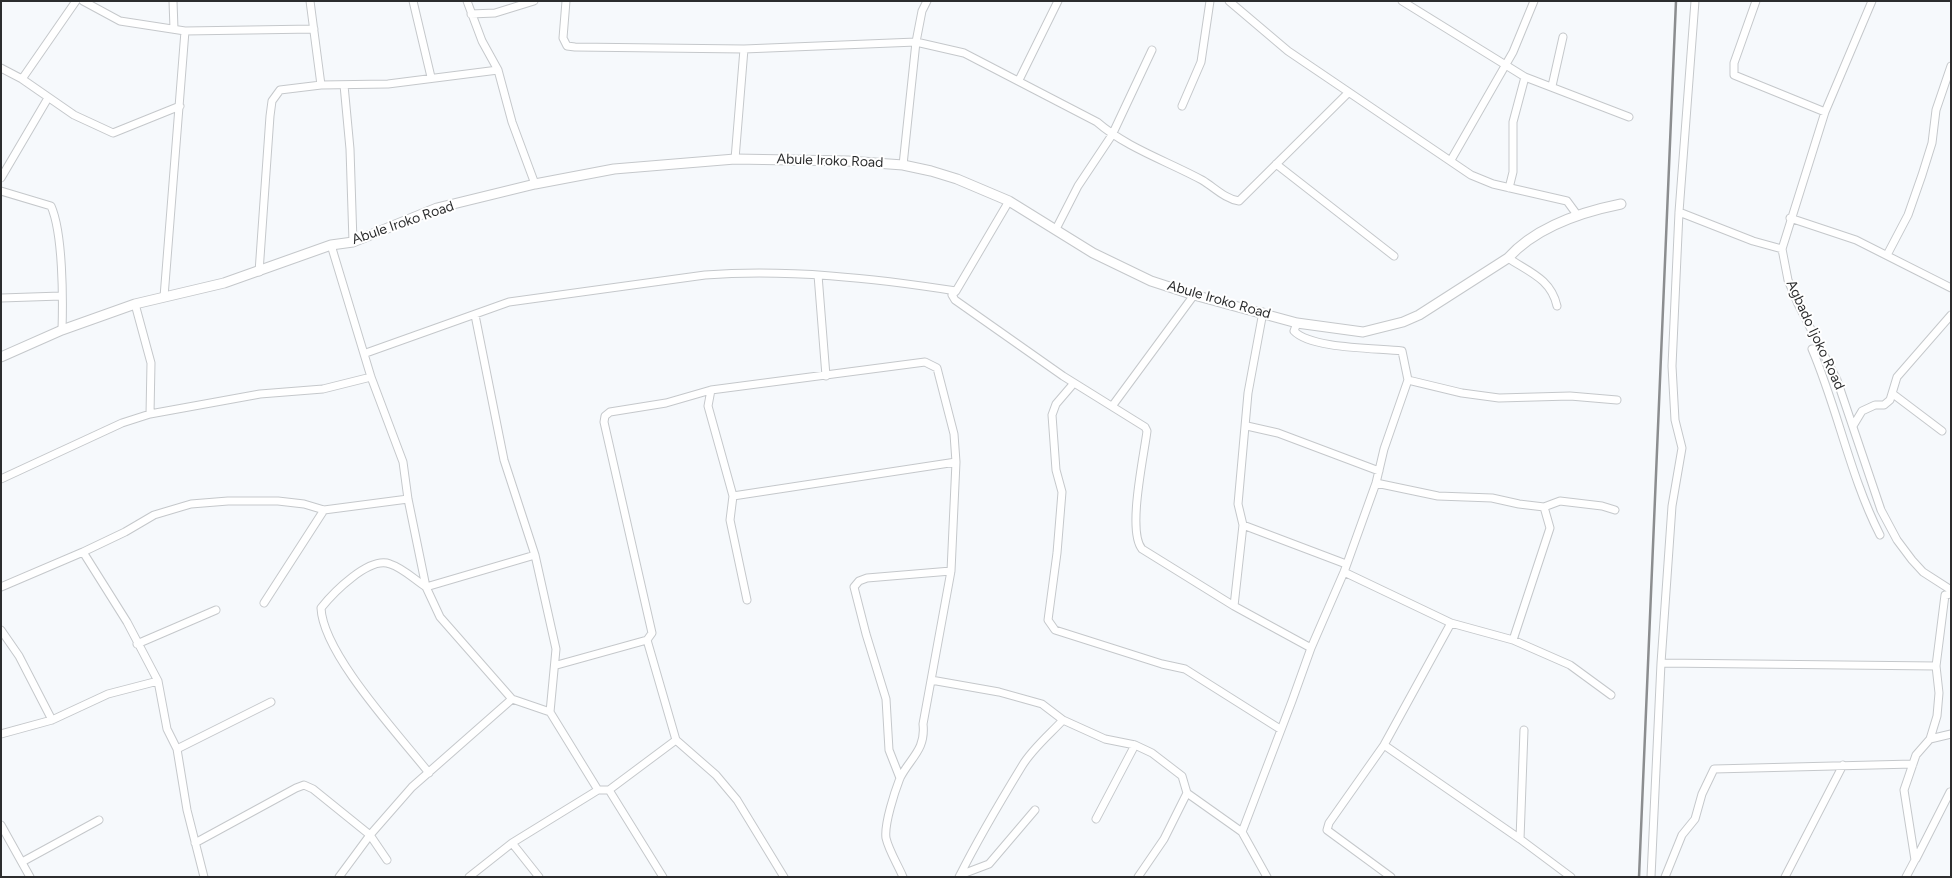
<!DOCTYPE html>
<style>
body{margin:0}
#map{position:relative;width:1952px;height:878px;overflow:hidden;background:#f6f9fc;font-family:Figtree,sans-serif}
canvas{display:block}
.frame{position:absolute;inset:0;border:2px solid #2c2d2e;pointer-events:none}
</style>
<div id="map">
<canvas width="1952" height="878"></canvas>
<div class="frame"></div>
</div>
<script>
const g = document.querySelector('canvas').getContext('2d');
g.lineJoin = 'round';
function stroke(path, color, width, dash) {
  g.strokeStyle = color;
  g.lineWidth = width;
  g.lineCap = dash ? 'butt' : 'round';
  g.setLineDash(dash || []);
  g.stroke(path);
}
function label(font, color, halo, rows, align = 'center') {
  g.font = font + ' Figtree,sans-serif';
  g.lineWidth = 4;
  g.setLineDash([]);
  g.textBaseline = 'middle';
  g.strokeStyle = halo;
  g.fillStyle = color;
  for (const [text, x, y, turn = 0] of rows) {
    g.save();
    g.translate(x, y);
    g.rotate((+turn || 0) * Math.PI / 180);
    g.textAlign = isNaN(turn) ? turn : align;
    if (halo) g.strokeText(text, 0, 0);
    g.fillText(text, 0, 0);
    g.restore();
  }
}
const minor = new Path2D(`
 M83,1L120,21L185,31L314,29
 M173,1L174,29
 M310,1L321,85
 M413,1L431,77
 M467,1L482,41L498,70L512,122L535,184
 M566,1L563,38L567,46L575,47L744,49L916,42L964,53L1097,122C1127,148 1167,161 1202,180C1214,187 1225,199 1239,201L1348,93
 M1229,1L1288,51L1471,175L1493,184L1567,201L1578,216
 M1402,1L1525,77L1629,117
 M1756,1L1734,63V75L1825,112
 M1872,1L1825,112L1782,249L1788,280L1798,304L1837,380L1881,510L1897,540L1912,560L1923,572L1951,590
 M471,14L495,13L534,1
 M1,68L22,79L74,115L113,133L180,106
 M22,79L76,1
 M1019,80L1058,1
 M344,85L350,149L353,242
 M1552,86L1563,37
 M1182,106L1201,62L1210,1
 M735,159L744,49
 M1451,160L1513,52L1534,1
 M1276,164L1394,256
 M903,165L916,42L922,11L927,1
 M1,178L48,98
 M1509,188L1513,172V122L1525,77
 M1,191L51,206C63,233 63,299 62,330
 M1679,212L1753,241L1782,249
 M1790,218L1856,240L1951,288
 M1056,229L1078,186L1112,135L1152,50
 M331,245L371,377L403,462L408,499L426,587L440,617L512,699L550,712L598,790H609L663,877
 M1887,255L1908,215L1922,175L1932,143L1936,110L1951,66
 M1508,258C1529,272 1551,279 1557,306
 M259,272L270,116L272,101L280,90L321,85L388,84L498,70
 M818,275L826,376
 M956,291L1009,201
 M164,297L185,31
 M1,298L61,296
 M135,304L151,363L150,414
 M475,315L504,460L535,555L556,649L550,712
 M1812,349C1838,410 1850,476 1880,535
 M366,353L509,302L705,275C788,269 873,278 956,291L952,295L955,300L1063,376L1145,427L1147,431C1144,456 1127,531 1142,549L1234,606L1311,648
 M1408,380L1462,393L1499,398L1570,396L1617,400
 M1074,383L1056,404L1052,415L1056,470L1062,492L1057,553L1048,620L1055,630L1162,664L1185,669L1280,729
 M711,390L708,406L733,496L730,520L747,600
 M1893,394L1942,431
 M1113,405L1194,295
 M1247,426L1278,433L1379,471
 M1853,426L1862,411L1875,405H1884L1890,400L1897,377L1951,315
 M1,479L122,423L150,414L260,394L323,389L371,377
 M1376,483L1438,496L1492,498L1519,504L1544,507L1560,501L1602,506L1615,510
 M733,496L956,462
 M1243,525L1346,564
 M83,552L127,622L158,681L167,729L177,749L187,810L204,877
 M1344,572L1451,623L1513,640L1570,665L1611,695
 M1,587L83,552L125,532L154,515L191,504L228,501H278L304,504L324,510L408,499
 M264,603L324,510
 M1234,606L1243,525L1238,504L1248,393L1263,312
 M1,630L19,656L52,720
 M647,640L676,740L716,775L737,800L784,877
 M1513,640L1550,528L1544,507
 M137,644L216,610
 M1661,663L1936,666
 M557,665L647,640L652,633L604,422L605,416L610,412L666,403L711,390L925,362L937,368L954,434L956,462L951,571L923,724C926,750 910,758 900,778C895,791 884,824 886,838C889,851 898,865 903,877
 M931,680L999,692L1042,704L1063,720L1105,739L1135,745L1152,753L1182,776L1187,793L1242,832L1267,877
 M1,734L52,720L108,694L158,681
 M1930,739L1951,734
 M1384,745L1520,839L1571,877
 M177,749L271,702
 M429,773C399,735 323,654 321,608C333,593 369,556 390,564C403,568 415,580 426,587L535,555
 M900,778L889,750L886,699L866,634L854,587L859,581L867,578L951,571
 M609,790L676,740
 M1096,819L1135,745
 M1,825L30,877
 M1242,832L1292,701L1311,648L1344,572L1376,483L1384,449L1408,380L1402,351C1377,348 1311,349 1294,331L1297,323
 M1520,839L1524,730
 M195,843L296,788L304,785L313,789L370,835L387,860
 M512,843L539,877
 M1916,859L1950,792
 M22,862L99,820
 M960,875L989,864L1035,810
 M339,877L370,835L412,787L512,699
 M469,877L512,843L598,790
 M959,877C978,839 1000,802 1022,766C1032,749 1050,734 1063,720
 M1138,877L1164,839L1187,793
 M1391,877L1327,830L1329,823L1384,745L1451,623
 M1651,877L1661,663L1672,506L1682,448L1675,420L1672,366L1679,212L1695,1
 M1665,877L1682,835L1695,819L1702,794L1714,769L1913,764
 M1785,877L1843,765
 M1906,877L1915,860L1904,790L1916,755L1930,739L1937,716L1939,693L1936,666L1945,595L1951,594`);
const tertiary = new Path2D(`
 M1,357L62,330L135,304L224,283L331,245L353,242L437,208L535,184L614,169L735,159L848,161L903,165L931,171L957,179L1009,201L1093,253L1151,281L1194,295L1297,323L1363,332L1403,322L1419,315L1508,258C1536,227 1581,212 1621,204`);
stroke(minor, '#c5c8cb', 9);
stroke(tertiary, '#c5c8cb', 11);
stroke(minor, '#fff', 7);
stroke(tertiary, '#fff', 9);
stroke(new Path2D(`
 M1639,877L1676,1`), '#8b8d8f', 2.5);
label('14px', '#2c2d2e', '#fff', [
 ["Abule Iroko Road",830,161,2],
 ["Abule Iroko Road",403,223,-19],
 ["Abule Iroko Road",1219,300,16],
 ["Agbado Ijoko Road",1815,335,65]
]);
</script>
